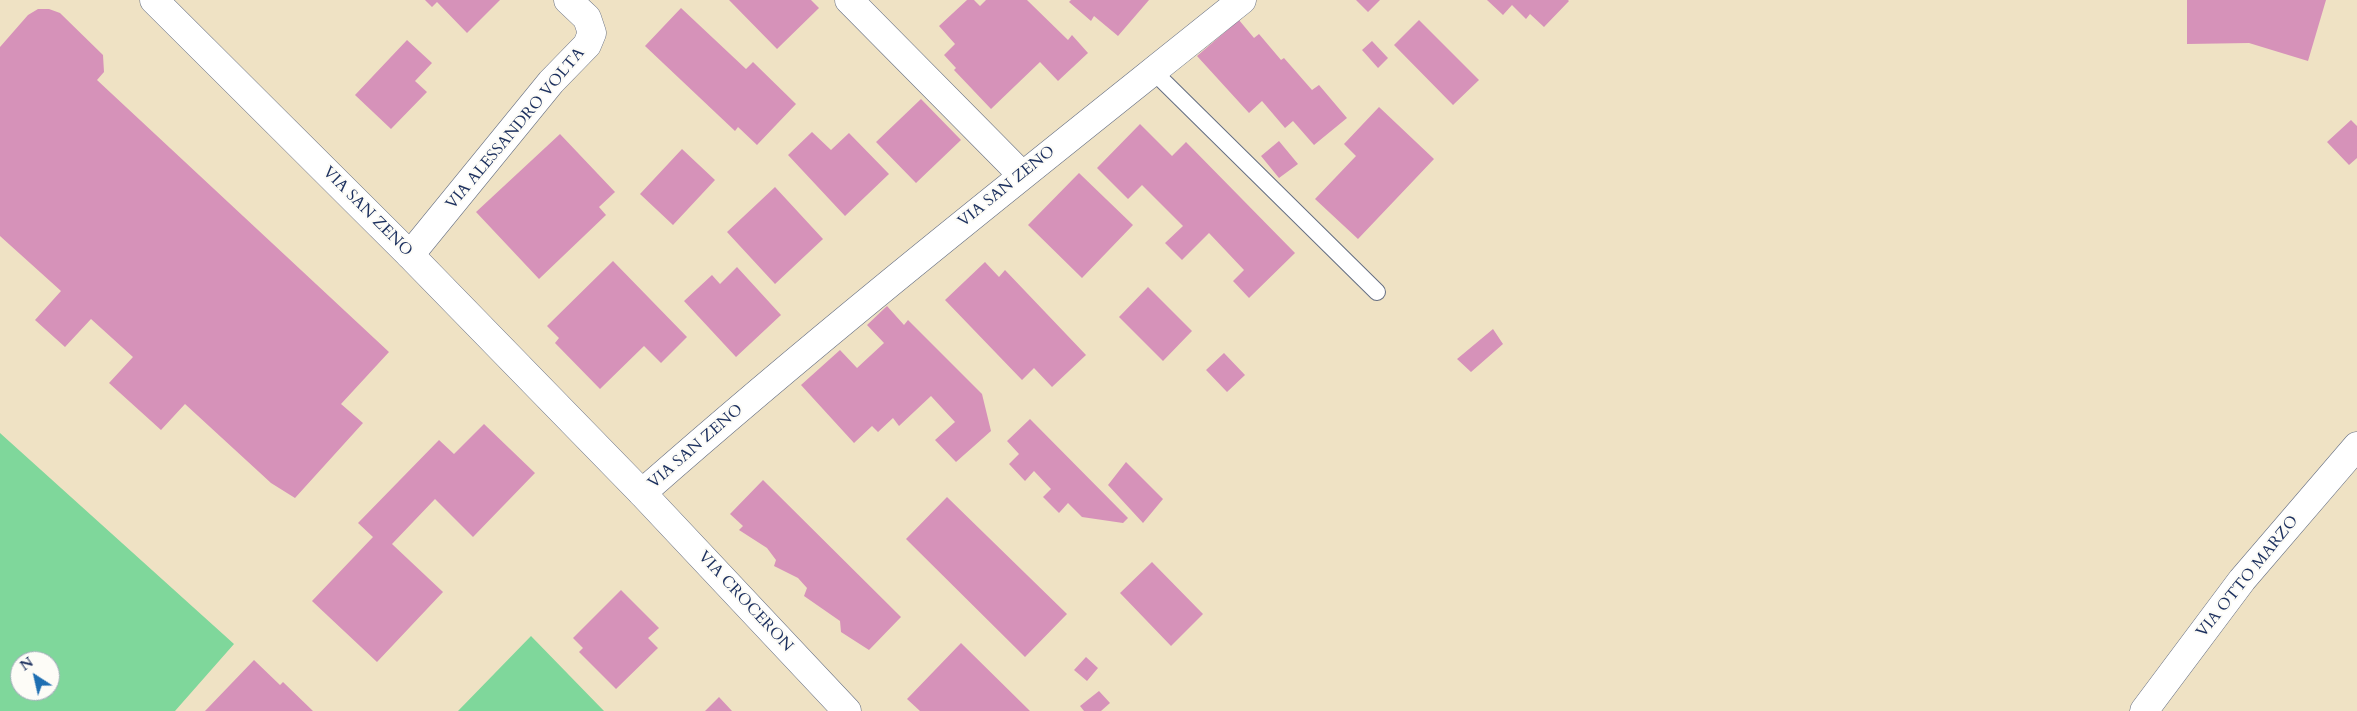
<!DOCTYPE html>
<style>
body{margin:0}
#map{position:relative;width:2357px;height:711px;overflow:hidden;background:#efe2c4;font-family:Cardo,serif}
canvas{display:block}
.north{position:absolute;left:10px;top:651px;width:50px;height:50px;box-sizing:border-box;background:#fdfcf7;border:1px solid #a3aaba;border-radius:50%;rotate:325deg;font-size:14px;font-weight:700;line-height:20px;text-align:center;color:#1b2f5e}
.north::after{content:'';display:block;margin:auto;width:18px;height:22px;background:#1f6fb2;clip-path:polygon(50% 0,100% 100%,50% 72%,0 100%)}
</style>
<div id="map">
<canvas width="2357" height="711"></canvas>
<div class="north">N</div>
</div>
<script>
const g = document.querySelector('canvas').getContext('2d');
g.lineJoin = 'round';
function fill(path, color) {
  g.fillStyle = color;
  g.fill(path, 'evenodd');
}
function stroke(path, color, width, dash) {
  g.strokeStyle = color;
  g.lineWidth = width;
  g.lineCap = dash ? 'butt' : 'round';
  g.setLineDash(dash || []);
  g.stroke(path);
}
function label(font, color, halo, rows, align = 'center') {
  g.font = font + ' Cardo,serif';
  g.lineWidth = 4;
  g.setLineDash([]);
  g.textBaseline = 'middle';
  g.strokeStyle = halo;
  g.fillStyle = color;
  for (const [text, x, y, turn = 0] of rows) {
    g.save();
    g.translate(x, y);
    g.rotate((+turn || 0) * Math.PI / 180);
    g.textAlign = isNaN(turn) ? turn : align;
    if (halo) g.strokeText(text, 0, 0);
    g.fillText(text, 0, 0);
    g.restore();
  }
}
fill(new Path2D(`
 M0,433L234,644L175,711H0ZM20,661H50V691H20Z
 M531,636L604,711H458Z`), '#7fd79b');
fill(new Path2D(`
 M425,0H500L467,33L437,2L432,7Z
 M729,0H811L819,8L777,49Z
 M967,0H974L980,6L986,0H1027L1068,40L1072,35L1088,53L1058,81L1040,62L991,109L954,70L956,68L944,55L955,44L939,26Z
 M1071,0H1149L1118,36L1094,16L1091,21L1069,2Z
 M1356,0H1380L1368,12Z
 M1487,0H1568L1569,1L1544,27L1530,14L1526,19L1512,5L1503,15Z
 M2187,0H2326L2308,61L2249,43L2187,44Z
 M681,8L746,69L753,62L796,104L757,145L738,127L735,131L645,46Z
 M38,9H49L60,13L103,55L104,72L97,80L389,352L341,404L363,423L295,498L271,483L185,404L161,430L109,383L133,357L91,319L65,347L35,320L61,291L0,236V47L28,15Z
 M1239,20L1254,38L1259,34L1281,60L1284,58L1312,90L1319,85L1347,118L1314,145L1293,121L1285,128L1262,101L1249,113L1197,56Z
 M1419,20L1479,80L1453,105L1394,45Z
 M407,40L432,63L415,81L427,92L391,129L355,95Z
 M1372,41L1388,58L1378,68L1362,50Z
 M921,99L961,140L916,183L876,142Z
 M1379,107L1434,159L1358,239L1315,199L1356,156L1344,144Z
 M2351,120L2357,126V158L2349,165L2327,142Z
 M1140,124L1172,156L1186,142L1295,253L1249,298L1233,281L1244,270L1209,233L1182,260L1165,243L1183,226L1142,185L1128,199L1097,168Z
 M812,132L831,150L849,133L889,174L845,216L788,155Z
 M560,134L615,192L599,207L606,215L539,279L476,212Z
 M1279,141L1298,164L1279,178L1261,156Z
 M682,149L715,180L673,225L640,194Z
 M1079,173L1133,225L1082,278L1028,225Z
 M775,187L823,239L775,284L727,232Z
 M613,261L687,337L661,363L644,346L600,389L555,343L559,338L547,326Z
 M985,262L999,277L1005,270L1086,355L1052,387L1034,368L1022,380L945,300Z
 M737,267L781,315L736,357L684,301L712,275L720,284Z
 M1148,287L1192,331L1163,361L1119,317Z
 M887,306L904,325L908,320L982,394L991,431L956,462L935,440L955,422L931,396L899,426L893,418L878,432L872,426L854,443L801,385L840,350L857,368L884,343L867,325Z
 M1493,329L1503,344L1471,372L1457,359Z
 M1224,353L1245,375L1227,392L1206,370Z
 M1030,419L1128,518L1123,523L1082,517L1068,503L1059,513L1043,497L1051,489L1034,471L1025,481L1009,464L1019,454L1007,441Z
 M484,424L535,473L473,537L435,499L392,544L443,592L377,662L312,601L373,537L358,523L439,440L454,454Z
 M1126,462L1163,499L1143,523L1108,485Z
 M763,480L901,617L869,650L841,632L840,621L804,596L807,588L798,578L774,566L776,560L767,548L739,530L743,526L730,514Z
 M947,497L1067,614L1025,657L906,539Z
 M1152,562L1203,614L1171,646L1120,593Z
 M621,590L659,628L648,638L658,648L616,689L579,652L583,648L573,638Z
 M961,643L1030,711H920L907,699Z
 M1086,657L1098,668L1087,681L1074,670Z
 M254,660L280,685L283,682L313,711H205Z
 M1099,691L1110,703L1101,711H1084L1080,706Z
 M719,697L732,711H705Z`), '#d692b9');
const lane = new Path2D(`
 M1153,71L1377,292`);
const street = new Path2D(`
 M849,0L1021,174
 M410,255L551,82L587,45L592,33L587,18L568,0
 M642,493C836,322 1040,162 1242,0
 M2144,711L2242,580L2357,446`);
const secondary = new Path2D(`
 M154,0L410,255L642,493L847,711`);
stroke(lane, '#656e82', 18);
stroke(street, '#656e82', 29);
stroke(secondary, '#656e82', 29);
stroke(lane, '#fff', 16);
stroke(street, '#fff', 28);
stroke(secondary, '#fff', 28);
label('16px', '#1b2f5e', '#fdfcf7', [
 ["VIA ALESSANDRO VOLTA",516,129,-50],
 ["VIA SAN ZENO",1007,187,-39],
 ["VIA SAN ZENO",367,212,45],
 ["VIA SAN ZENO",696,447,-41],
 ["VIA OTTO MARZO",2248,577,-51],
 ["VIA CROCERON",745,602,47]
]);
</script>
